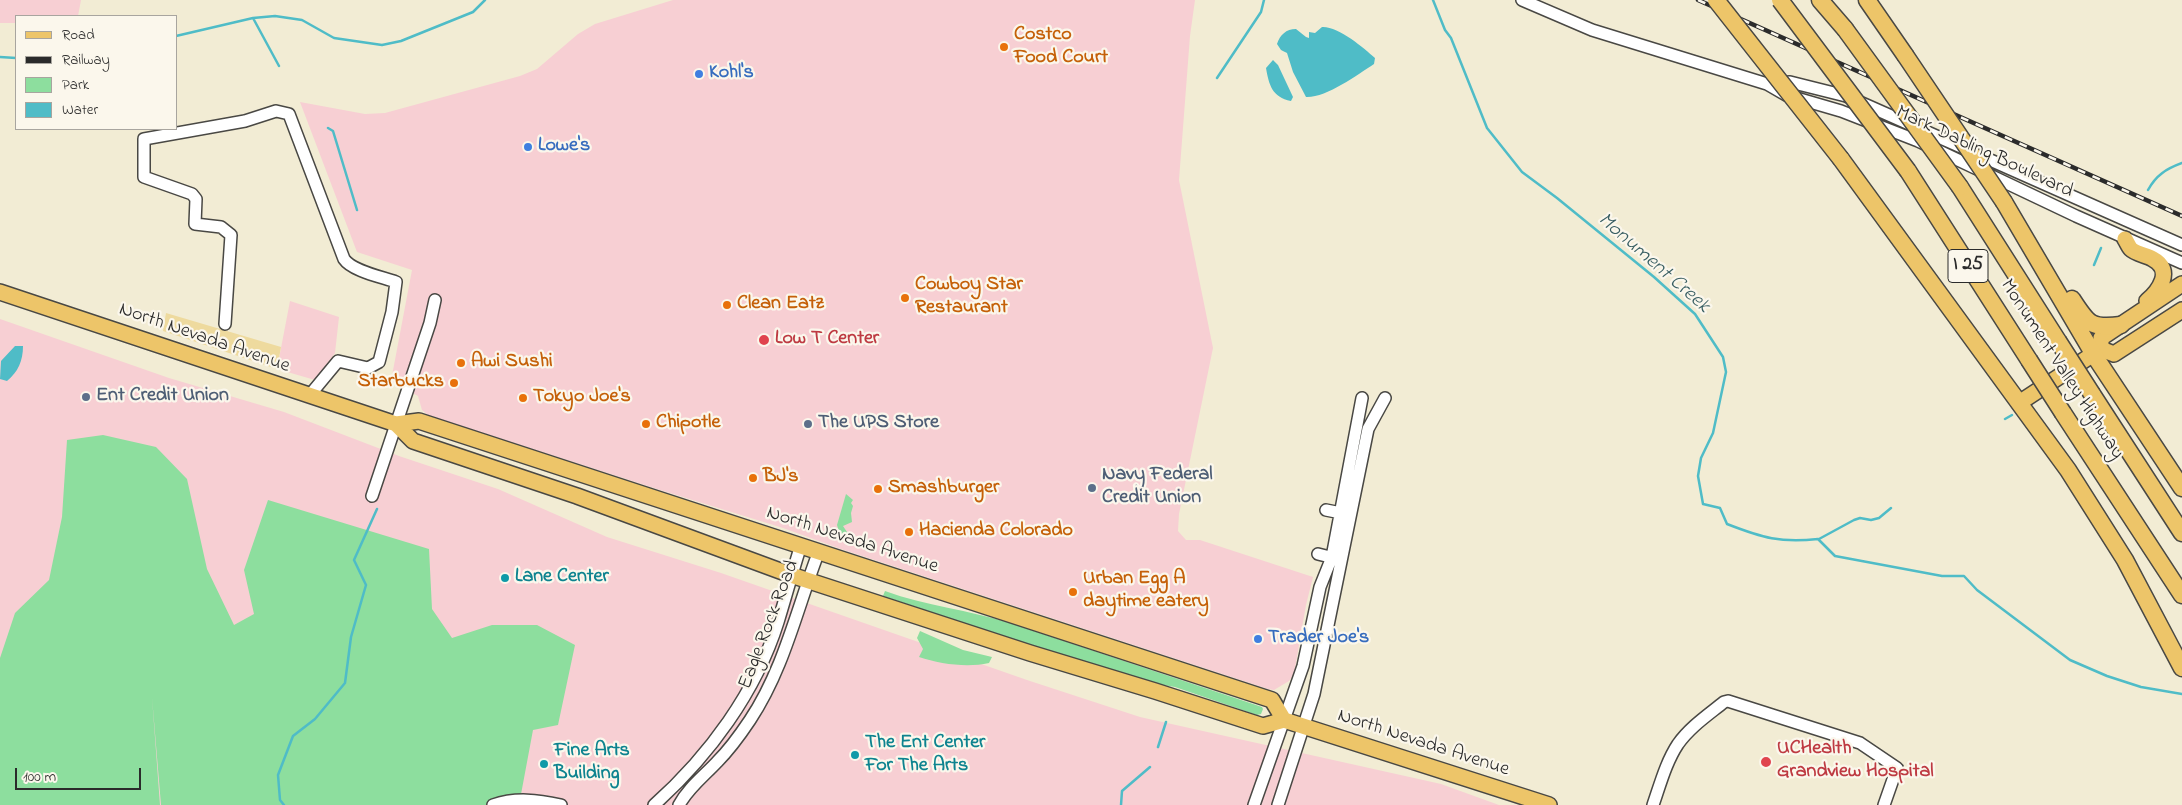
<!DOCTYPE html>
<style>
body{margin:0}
#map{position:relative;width:2182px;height:805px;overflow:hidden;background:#f2ecd4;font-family:"Indie Flower",sans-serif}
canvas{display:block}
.legend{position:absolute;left:15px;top:15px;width:162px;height:115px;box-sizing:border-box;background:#fbf7ec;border:1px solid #a8a59f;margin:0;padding:6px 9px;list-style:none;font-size:15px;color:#2b2b2b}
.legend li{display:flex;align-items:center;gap:10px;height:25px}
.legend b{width:25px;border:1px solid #a8a59f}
.scale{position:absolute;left:15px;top:768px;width:126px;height:22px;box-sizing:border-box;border:2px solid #2b2b2b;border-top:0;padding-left:6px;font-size:15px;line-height:18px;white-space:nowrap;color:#2b2b2b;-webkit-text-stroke:4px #fbf7ec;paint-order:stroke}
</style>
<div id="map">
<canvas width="2182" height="805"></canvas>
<ul class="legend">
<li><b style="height:6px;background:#edc569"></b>Road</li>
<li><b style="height:6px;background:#2b2b2b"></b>Railway</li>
<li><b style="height:14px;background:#8dde9e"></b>Park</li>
<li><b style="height:14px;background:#4fbcc7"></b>Water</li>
</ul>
<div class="scale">100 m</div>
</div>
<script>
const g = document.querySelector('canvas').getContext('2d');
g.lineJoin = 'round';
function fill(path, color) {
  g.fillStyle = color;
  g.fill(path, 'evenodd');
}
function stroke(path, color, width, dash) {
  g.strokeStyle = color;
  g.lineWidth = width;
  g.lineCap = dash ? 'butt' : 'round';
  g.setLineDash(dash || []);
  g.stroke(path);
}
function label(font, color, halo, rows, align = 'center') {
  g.font = font + ' "Indie Flower",sans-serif';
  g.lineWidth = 4.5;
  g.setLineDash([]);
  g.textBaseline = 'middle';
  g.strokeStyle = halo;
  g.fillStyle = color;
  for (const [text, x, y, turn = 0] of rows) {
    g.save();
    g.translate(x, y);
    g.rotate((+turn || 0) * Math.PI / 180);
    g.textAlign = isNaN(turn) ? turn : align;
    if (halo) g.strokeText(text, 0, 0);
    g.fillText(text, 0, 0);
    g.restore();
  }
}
fill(new Path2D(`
 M0,0H81L78,16H16V23H0Z
 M673,0H1195L1190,36L1179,180L1213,348L1179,514L1178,531L1186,540H1200L1313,577L1306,605L1294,674L1289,681L1274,690L1268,689L841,549L783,528L657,489L428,415L422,410L418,396L391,381L412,270L357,252L300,102L365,114L385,113L520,76L537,69L578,34L595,24Z
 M290,301L339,317L335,353L315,380L277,369Z
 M0,319L169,378L284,412L399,456L498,489L607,537L721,573L1027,680L1140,717L1441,784L1499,805H0Z`), '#f7cfd3');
fill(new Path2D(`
 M103,435L156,447L187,479L207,569L234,625L254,614L244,570L268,500L429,549L432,609L452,638L492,625H537L575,645L558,725L533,730L519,805H161L152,697L160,805H0V658L15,613L49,580L62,517L67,440Z
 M846,494L853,500L851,503L853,506L851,513L852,522L843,526L849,535L847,537L840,535L837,525Z
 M885,591C926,606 969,610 1010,623L1262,707L1263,709L1261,714L1257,715L1175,687L1151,683L1040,648L883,596Z
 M920,631L963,650L992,657L989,663C967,668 940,664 919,657L923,649L917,638Z`), '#8dde9e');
fill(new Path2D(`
 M166,313L281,347L277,369L163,331Z`), '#eeda9e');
fill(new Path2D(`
 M1322,27C1338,26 1364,48 1375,58L1374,64C1357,75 1326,98 1306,97L1293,72L1287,53L1281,50L1277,44C1280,35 1286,29 1296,29L1306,37L1309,38V32L1315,33Z
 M1273,60L1278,65L1293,97L1291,101C1272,97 1269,85 1266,68Z
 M15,346H23C23,361 18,372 7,381L0,379L1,361Z`), '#4fbcc7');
stroke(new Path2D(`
 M1433,0L1445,30L1451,38L1487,128L1522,172L1557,198L1654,277L1695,314L1723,357L1726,372L1713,433L1701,458L1698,476L1703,504L1720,508L1727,524C1763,538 1780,543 1818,539L1835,556L1942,576H1964L1977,590L2070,660L2107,676L2141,687L2182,694
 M253,18L279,66
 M176,36L253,18L275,16L302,20L334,38L382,45L401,41L473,12L485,0
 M0,57L16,58
 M1217,78L1261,12L1264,0
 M328,128L333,131L357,210
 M2148,190C2156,175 2166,169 2182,163
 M2094,265L2101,248
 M2005,419L2012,415
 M1819,539L1854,520L1860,518L1871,520L1879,518L1891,508
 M1158,747L1166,722
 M284,805L280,800L278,775L293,736L315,719L345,683L351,637L366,585L354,560L377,509
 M1121,805L1122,791L1150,767`), '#4fbcc7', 2.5);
const minor = new Path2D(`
 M1522,0L1592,30L1767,84L1786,95L1841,111L1918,141L2076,216L2182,263
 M1777,83L1790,82L1846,96L2182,245
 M225,324L231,235L221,227L195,224L196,199L192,194L144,177V139L245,121L276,111L289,114L344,259C352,271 382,277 396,282L392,312L379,362L368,368L338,361L309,396
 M372,496L430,323L435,300
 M1326,510L1346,514
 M1318,554L1338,559
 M493,805C516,797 538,800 561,805
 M654,805C709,756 756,692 778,622C786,596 793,570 801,545
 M679,805C688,788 704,776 717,762C729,750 740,735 750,720C784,669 797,608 819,551
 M1254,805L1303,666L1320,587L1332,557L1362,398
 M1278,805L1314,694L1368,429L1385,398
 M1653,805C1660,785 1666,762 1678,744C1690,727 1708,715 1724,702L1728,701L1860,743L1897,768L1884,805`);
const major = new Path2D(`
 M2125,239C2127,242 2129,247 2131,249C2136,254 2147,255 2153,259C2174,270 2159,291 2147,301
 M0,292L396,424L419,421L1272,700L1284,720
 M2101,349V338L2182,284
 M2101,349L2114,354L2182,310
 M2019,403L2101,349
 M396,424L413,441L577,496L791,575L1030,653L1155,691L1263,726L1284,720L1549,805`);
const highway = new Path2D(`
 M1820,0L1845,29
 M1867,0L1905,55
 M1841,159L2068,470L2125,560L2182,668
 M1908,171L2029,360
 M1960,187L2058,341
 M2004,202L2094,355L2182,488
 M2072,299C2088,324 2091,329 2121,325
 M2092,394L2182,533
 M2063,413L2182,595`);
stroke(minor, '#494844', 14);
stroke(major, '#494844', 18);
stroke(highway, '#494844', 19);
stroke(minor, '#fff', 11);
stroke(major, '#edc569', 15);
stroke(highway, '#edc569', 16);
const rail = new Path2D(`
 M1698,0L2182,216`);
stroke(rail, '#2b2b2b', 4.5);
stroke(rail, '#fbf7ec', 2.5, [8]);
const highwayBridge = new Path2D(`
 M1716,0L1841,159
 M1780,0L1908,171
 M1845,29L1960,187
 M1905,55L2004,202
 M2058,341L2092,394
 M2029,360L2063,413`);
stroke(highwayBridge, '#494844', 19, []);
stroke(highwayBridge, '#edc569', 16);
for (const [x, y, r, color] of [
 [1004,47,5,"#e8710a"],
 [699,74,5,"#3f7fe0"],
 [528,147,5,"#3f7fe0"],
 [905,298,5,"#e8710a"],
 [727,305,5,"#e8710a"],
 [764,340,6,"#e0444e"],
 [461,363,5,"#e8710a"],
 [454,383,5,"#e8710a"],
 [86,397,5,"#5c6f8a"],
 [523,398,5,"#e8710a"],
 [646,424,5,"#e8710a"],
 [808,424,5,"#5c6f8a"],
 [753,478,5,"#e8710a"],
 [1092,488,5,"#5c6f8a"],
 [878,489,5,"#e8710a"],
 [909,532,5,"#e8710a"],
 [505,578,5,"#0f9aa8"],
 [1073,592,5,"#e8710a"],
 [1258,639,5,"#3f7fe0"],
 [855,755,5,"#0f9aa8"],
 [1766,762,6,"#e0444e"],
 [544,764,5,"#0f9aa8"]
]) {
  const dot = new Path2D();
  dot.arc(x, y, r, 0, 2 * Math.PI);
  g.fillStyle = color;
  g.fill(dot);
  stroke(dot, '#fbf7ec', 2);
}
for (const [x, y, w] of [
 [1968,266,40]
]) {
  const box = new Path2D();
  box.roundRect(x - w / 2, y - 16.5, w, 33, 4);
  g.fillStyle = '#fbf7ec';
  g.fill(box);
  stroke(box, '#2b2b2b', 1);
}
label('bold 19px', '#2b2b2b', null, [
 ["I 25",1968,266]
]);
label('bold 20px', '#c56008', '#fbf7ec', [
 ["Costco",1014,36],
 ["Food Court",1014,59],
 ["Cowboy Star",915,286],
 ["Restaurant",915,309],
 ["Clean Eatz",737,305],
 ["Awi Sushi",471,363],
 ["Starbucks",444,383,"right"],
 ["Tokyo Joe's",533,398],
 ["Chipotle",656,424],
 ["BJ's",763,478],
 ["Smashburger",888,489],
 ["Hacienda Colorado",919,532],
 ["Urban Egg A",1083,580],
 ["daytime eatery",1083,603]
], 'left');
label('bold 20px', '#366cbe', '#fbf7ec', [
 ["Kohl's",709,74],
 ["Lowe's",538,147],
 ["Trader Joe's",1268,639]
], 'left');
label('20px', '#2b2b2b', '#fbf7ec', [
 ["Mark Dabling Boulevard",1984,153,25],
 ["North Nevada Avenue",204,339,19],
 ["Monument Valley Highway",2061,370,57],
 ["North Nevada Avenue",852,541,18],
 ["Eagle Rock Road",770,625,-69],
 ["North Nevada Avenue",1423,744,18]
]);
label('bold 20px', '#be3a42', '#fbf7ec', [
 ["Low T Center",775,340],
 ["UCHealth",1777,750],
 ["Grandview Hospital",1777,773]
], 'left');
label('bold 20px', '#4e5e75', '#fbf7ec', [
 ["Ent Credit Union",96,397],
 ["The UPS Store",818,424],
 ["Navy Federal",1102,476],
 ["Credit Union",1102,499]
], 'left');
label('bold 20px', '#0d838f', '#fbf7ec', [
 ["Lane Center",515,578],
 ["The Ent Center",865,744],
 ["For The Arts",865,767],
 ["Fine Arts",554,752],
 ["Building",554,775]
], 'left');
label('italic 21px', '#385e62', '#fbf7ec', [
 ["Monument Creek",1653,264,41]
]);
</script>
